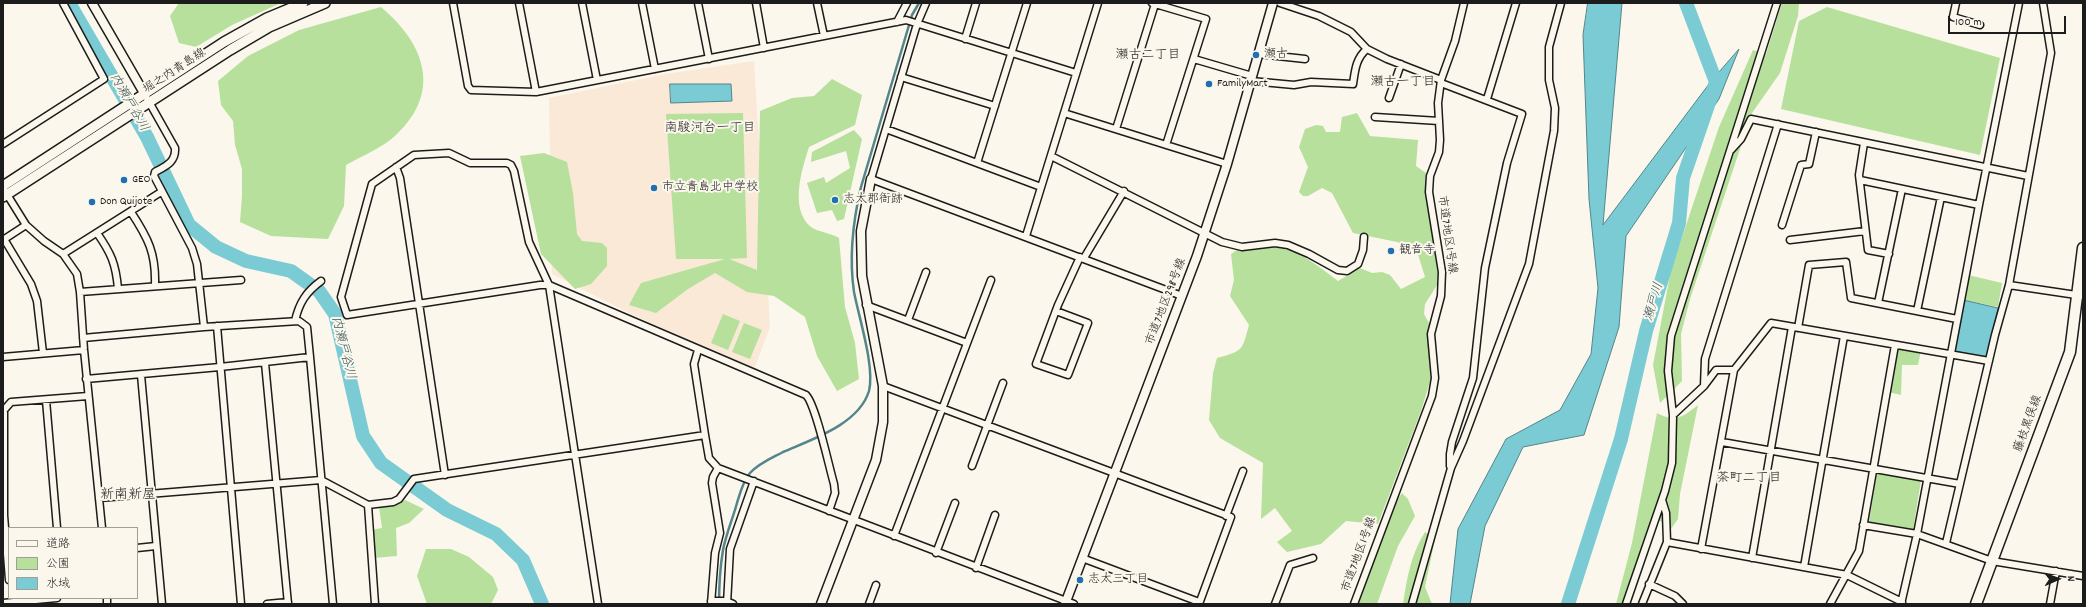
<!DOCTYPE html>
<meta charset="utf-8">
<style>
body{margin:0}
#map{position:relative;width:2086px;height:607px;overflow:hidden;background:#fbf7ec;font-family:Dekko,"Klee One",sans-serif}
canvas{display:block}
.frame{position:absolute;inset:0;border:4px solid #1c1c1c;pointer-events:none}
.legend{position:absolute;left:8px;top:527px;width:130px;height:72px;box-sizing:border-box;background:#fbf7ec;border:1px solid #a29f99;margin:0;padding:5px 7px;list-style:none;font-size:12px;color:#1c1c1c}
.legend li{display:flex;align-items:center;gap:8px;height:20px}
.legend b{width:20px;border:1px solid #a29f99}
.north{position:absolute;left:2038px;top:559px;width:40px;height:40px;-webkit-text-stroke:3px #fbf7ec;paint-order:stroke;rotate:88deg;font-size:11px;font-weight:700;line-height:16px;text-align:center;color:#1c1c1c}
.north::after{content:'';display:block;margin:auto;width:14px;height:18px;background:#1c1c1c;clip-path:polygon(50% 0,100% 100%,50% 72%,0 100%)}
.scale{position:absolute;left:1948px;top:16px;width:118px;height:18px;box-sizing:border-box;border:2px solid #1c1c1c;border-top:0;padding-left:5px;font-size:12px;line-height:14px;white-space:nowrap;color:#1c1c1c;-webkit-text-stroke:3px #fbf7ec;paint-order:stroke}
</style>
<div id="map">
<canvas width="2086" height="607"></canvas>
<div class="frame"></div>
<ul class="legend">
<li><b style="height:5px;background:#fbf7ec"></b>道路</li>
<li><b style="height:11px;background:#b6e09c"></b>公園</li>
<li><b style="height:11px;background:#7acbd4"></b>水域</li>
</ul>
<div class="north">N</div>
<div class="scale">100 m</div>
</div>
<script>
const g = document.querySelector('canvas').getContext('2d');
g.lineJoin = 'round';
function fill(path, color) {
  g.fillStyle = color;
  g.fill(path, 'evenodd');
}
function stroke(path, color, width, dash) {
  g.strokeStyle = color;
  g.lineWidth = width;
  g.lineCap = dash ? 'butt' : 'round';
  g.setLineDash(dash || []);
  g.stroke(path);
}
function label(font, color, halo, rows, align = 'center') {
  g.font = font + ' Dekko,"Klee One",sans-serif';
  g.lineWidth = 4;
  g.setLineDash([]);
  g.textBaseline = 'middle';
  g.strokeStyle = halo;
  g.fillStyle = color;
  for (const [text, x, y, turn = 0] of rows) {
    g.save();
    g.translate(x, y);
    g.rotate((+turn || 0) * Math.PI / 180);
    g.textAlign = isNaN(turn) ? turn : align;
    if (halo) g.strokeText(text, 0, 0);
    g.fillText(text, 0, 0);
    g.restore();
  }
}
fill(new Path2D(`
 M754,61L770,327L754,370L629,313L552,274L549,98L665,74Z`), '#f9e9d6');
fill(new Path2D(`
 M179,3H281L232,25L196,47L179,43L170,16Z
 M1782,3H1799L1798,16L1780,73L1752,113L1690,299L1681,334L1682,381L1660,403L1653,365L1671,270L1719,127L1753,50L1766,54Z
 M381,7C424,43 443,91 396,135C382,148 362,156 346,165L344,206L328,239L271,236L240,222L242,196V169L235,145L233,121L221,105L218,81L248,56L299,30Z
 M1827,7L2000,58L1980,155L1781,109L1799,21Z
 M832,79L862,95L855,125L809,147C802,169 789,209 811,227C818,232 831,233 839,238L845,307L855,343L859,379L837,391L817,356L805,317L774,296L747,292L715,273L688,289L656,313L629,305L641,283L725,259H676L666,114L743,113L747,258L729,259L757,270L760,111L792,98L814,96Z
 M1357,113L1370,136L1418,140L1416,166L1426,173L1439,282L1425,304L1424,314L1430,325L1432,375L1421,411L1378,524L1346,521L1321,544L1287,552L1277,542L1292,531L1275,508L1261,519L1263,463L1220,438L1209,420L1213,373L1217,358C1243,351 1242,351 1249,325L1230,296L1234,280L1231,254L1237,250C1250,249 1267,245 1280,248C1302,252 1321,268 1338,281L1360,268L1372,273L1382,272L1390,275L1401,289L1425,277L1416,248L1397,242L1353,233L1332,193L1322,188L1308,196H1303L1299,192L1308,167L1299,147L1305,129L1316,125L1323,126L1326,132H1340L1342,117Z
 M854,130L862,139L844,219L837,221L832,210L817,213L807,183L824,177L826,183L850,168L846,151L811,162L812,152Z
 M544,153L567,162L573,193L577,234L582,241L602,243L607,248V266L591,284L575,289L541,254L520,156Z
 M1968,275L2002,283L1998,307L1963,300Z
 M723,314L740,321L728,350L711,343Z
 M744,323L762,330L750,359L732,352Z
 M1898,346L1921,350L1918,365H1902L1901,395L1889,392Z
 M1698,405L1680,494L1678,519L1671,529L1659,520L1631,604H1616L1632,543L1657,413C1675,423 1683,417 1698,405Z
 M1877,472L1921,480L1913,530L1869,522Z
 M1402,493L1408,499L1415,516L1398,546L1377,604H1351L1378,527Z
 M405,500L424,509L409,523L396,528L397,556L373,558L371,530L382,528L379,507H390Z
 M1425,532L1435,539L1425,587L1432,604H1403C1407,578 1411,554 1425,532Z
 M426,549H451L469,557L493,577L498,590L491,604H427L417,576Z`), '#b6e09c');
const water = new Path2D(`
 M1588,3H1622L1603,225L1712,80L1739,49L1719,99L1626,236L1619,327L1584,435L1523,447L1485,526L1470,604H1450L1458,529L1506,439L1560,410L1591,354L1598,288L1589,199L1583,35Z
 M670,84H731L732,101L671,103Z
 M1963,300L1998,308L1986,358L1955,351Z`);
fill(water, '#7acbd4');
stroke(water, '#54858a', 1);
stroke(new Path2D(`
 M719,604C719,586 720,568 723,550C726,534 733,518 737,503C740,493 743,481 750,473C759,463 772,458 783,452C813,439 859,424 869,391C875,367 859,318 854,292C849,258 853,221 861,187L912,15L919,3`), '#54858a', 2.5);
stroke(new Path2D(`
 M69,3L147,137L189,225L216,247L246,261L291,271L319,291L335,314L363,436L381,463L447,510L496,534L523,560L542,604
 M1568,604L1621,439L1646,331L1679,223L1683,178L1716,82L1686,3`), '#7acbd4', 14);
const minor = new Path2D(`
 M453,3L468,86L471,90L536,92L906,20L1076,73
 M519,3L536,92
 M582,3L597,80
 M642,3L655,69
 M698,3L709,59
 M756,3L764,48
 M817,3L824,36
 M926,3L917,24L871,179L1182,296
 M1152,3L1206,19L1166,145
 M1280,3L1319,16L1351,32L1367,49L1387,59L1441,80
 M1956,3L1953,17L1980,25
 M897,22L907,3
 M965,39L976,3
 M1259,54L1305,59
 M1194,59L1252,76
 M901,77L995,106
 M1251,81L1294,85L1311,82L1353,84C1355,70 1356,58 1367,49
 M1441,83L1522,114L1507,163L1485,268L1473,378L1452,442L1450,454V466
 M144,93L175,148C176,162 166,166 155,172L154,176L192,248L197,264L204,327
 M1389,98L1401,64
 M1487,99L1516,3
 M1064,113L1227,164
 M1375,117L1439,121
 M886,129L1041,187
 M1116,129L1155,4
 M1864,143L1859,175L1868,250L1889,254
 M3,144L104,79L63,3
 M1731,150L1741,139L1751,119L2028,176
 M1051,156L1222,242L1242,247L1275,243L1288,245L1309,254L1338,270L1347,271L1358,264L1363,250L1364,237
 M977,163L1027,3
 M396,167L400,178L445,475
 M1860,180L1979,205
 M3,188L26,225L44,241L63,254L77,274L80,292L84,350L102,528
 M131,212C148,238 156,253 155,285
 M1782,225L1801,165L1809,164L1816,132
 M97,233C111,253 116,264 118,289
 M1026,236L1098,3
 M4,239L31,284L37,301L43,353
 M3,240L26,225
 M1790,240L1865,231
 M63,254L161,192
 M1084,258L1124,191
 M2009,285L2083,296
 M80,292L241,280
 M1878,303L1902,189
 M866,305L967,343
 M1056,311L1088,323L1068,375L1036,364L1058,305L1080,257
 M1917,311L1941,197
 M908,320L926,272
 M295,321C299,303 306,292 321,281
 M217,326L241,604
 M1798,328L1809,265L1846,262L1851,298L1957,319
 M83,338L204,327L299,321L307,327L310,357
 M698,350L694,364L705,435L709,458L718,468L1074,604
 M3,357L84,350
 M265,363L288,604
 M141,375L162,604
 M86,379L220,367L310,357L333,604
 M883,386L1231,517L1199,604
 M1704,386L1705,359L1778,124
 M46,400L57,528
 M1673,415L1704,386L1716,370H1734L1771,323L1989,361
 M1722,442L1960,484
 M972,466L1003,383
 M99,498L321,480L368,505L393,502L399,499L414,479L705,435
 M1662,500L1666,513L1667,542L1847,575L1902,602
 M368,505L375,604
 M1226,516L1243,471
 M1863,525L1917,534L1992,561L2083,576
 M894,536L991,280
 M1946,543L1995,335L2009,285L2051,53L2043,3
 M137,548L156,546
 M1701,549L1734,370
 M936,553L955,503
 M1082,558L1199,602
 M1752,558L1792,327
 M1804,567L1844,336
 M976,568L995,515
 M9,580L4,515V410L11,402L88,396
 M1649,584L1675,596L1683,604
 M107,598V604
 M711,601H726L733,604
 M3,603L57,598
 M267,604L288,602
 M598,604L549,285L529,242L514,171L511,165L507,163H470L449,153L414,155L372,184L341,297L347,315L540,285H549L806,395C816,405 829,467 834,484L835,493L829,511
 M711,604L715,553L720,533L712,483L713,477L718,468
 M727,604L730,549L754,481
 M869,604L876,585
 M1275,604L1290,565L1313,558
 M1354,604L1432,396L1435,378L1431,334L1441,296L1442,272L1429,192L1430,176L1439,152L1440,140L1438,103L1441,80L1455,41L1464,3
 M1412,604L1451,468L1463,441L1529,264L1554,131L1555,108L1549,80V47L1561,3
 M1626,604L1665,491L1672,463L1673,415L1668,371L1671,336L1777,3
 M1642,604L1667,542
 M1830,604L1859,551L1895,345
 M1901,604L1917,534L1979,205L2019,3
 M2050,604L2056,571`);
const tertiary = new Path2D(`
 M92,3L144,93
 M821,604L876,460L883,422V386L862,276L861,231L871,179
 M1065,604L1197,256L1227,164L1273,3`);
const secondary = new Path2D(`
 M3,186L224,42L267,18L303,3
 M3,197L230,50L269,27L325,3`);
const primary = new Path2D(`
 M1976,604L2070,352L2083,248`);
stroke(minor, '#1c1c1c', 9);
stroke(tertiary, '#1c1c1c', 11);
stroke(secondary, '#1c1c1c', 12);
stroke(primary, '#1c1c1c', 13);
stroke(minor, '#fbf7ec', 6);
stroke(tertiary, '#fbf7ec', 8);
stroke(secondary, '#fbf7ec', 9);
stroke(primary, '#fbf7ec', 10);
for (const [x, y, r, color] of [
 [1256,55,4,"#1f6fb2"],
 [1209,84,4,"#1f6fb2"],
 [124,180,4,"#1f6fb2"],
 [654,188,4,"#1f6fb2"],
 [835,200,4,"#1f6fb2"],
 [92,202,4,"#1f6fb2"],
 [1391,251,4,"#1f6fb2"],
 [1080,580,4,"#1f6fb2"]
]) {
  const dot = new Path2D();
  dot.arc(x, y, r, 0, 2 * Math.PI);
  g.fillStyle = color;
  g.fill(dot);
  stroke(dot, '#fbf7ec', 1.5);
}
label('12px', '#1c1c1c', '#fbf7ec', [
 ["瀬古",1264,55],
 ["FamilyMart",1217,84],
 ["GEO",132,180],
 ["市立青島北中学校",662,188],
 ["志太郡衙跡",843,200],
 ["Don Quijote",100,202],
 ["観音寺",1399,251],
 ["志太三丁目",1088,580]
], 'left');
label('12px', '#1c1c1c', '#fbf7ec', [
 ["堀之内青島線",175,72,-33],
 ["市道7地区1号線",1446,235,82],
 ["市道7地区298号線",1167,302,-69],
 ["藤枝黒俣線",2029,424,-70],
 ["市道7地区1号線",1360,555,-70]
]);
label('13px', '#1c1c1c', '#fbf7ec', [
 ["瀬古二丁目",1148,56],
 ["瀬古一丁目",1403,83],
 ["南駿河台一丁目",710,129],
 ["茶町二丁目",1749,479]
]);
label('italic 13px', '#3d595c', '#fbf7ec', [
 ["内瀬戸谷川",128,103,60],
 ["瀬戸川",1655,302,-73],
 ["内瀬戸谷川",342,348,76]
]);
label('14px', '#1c1c1c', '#fbf7ec', [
 ["新南新屋",128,496]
]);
</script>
